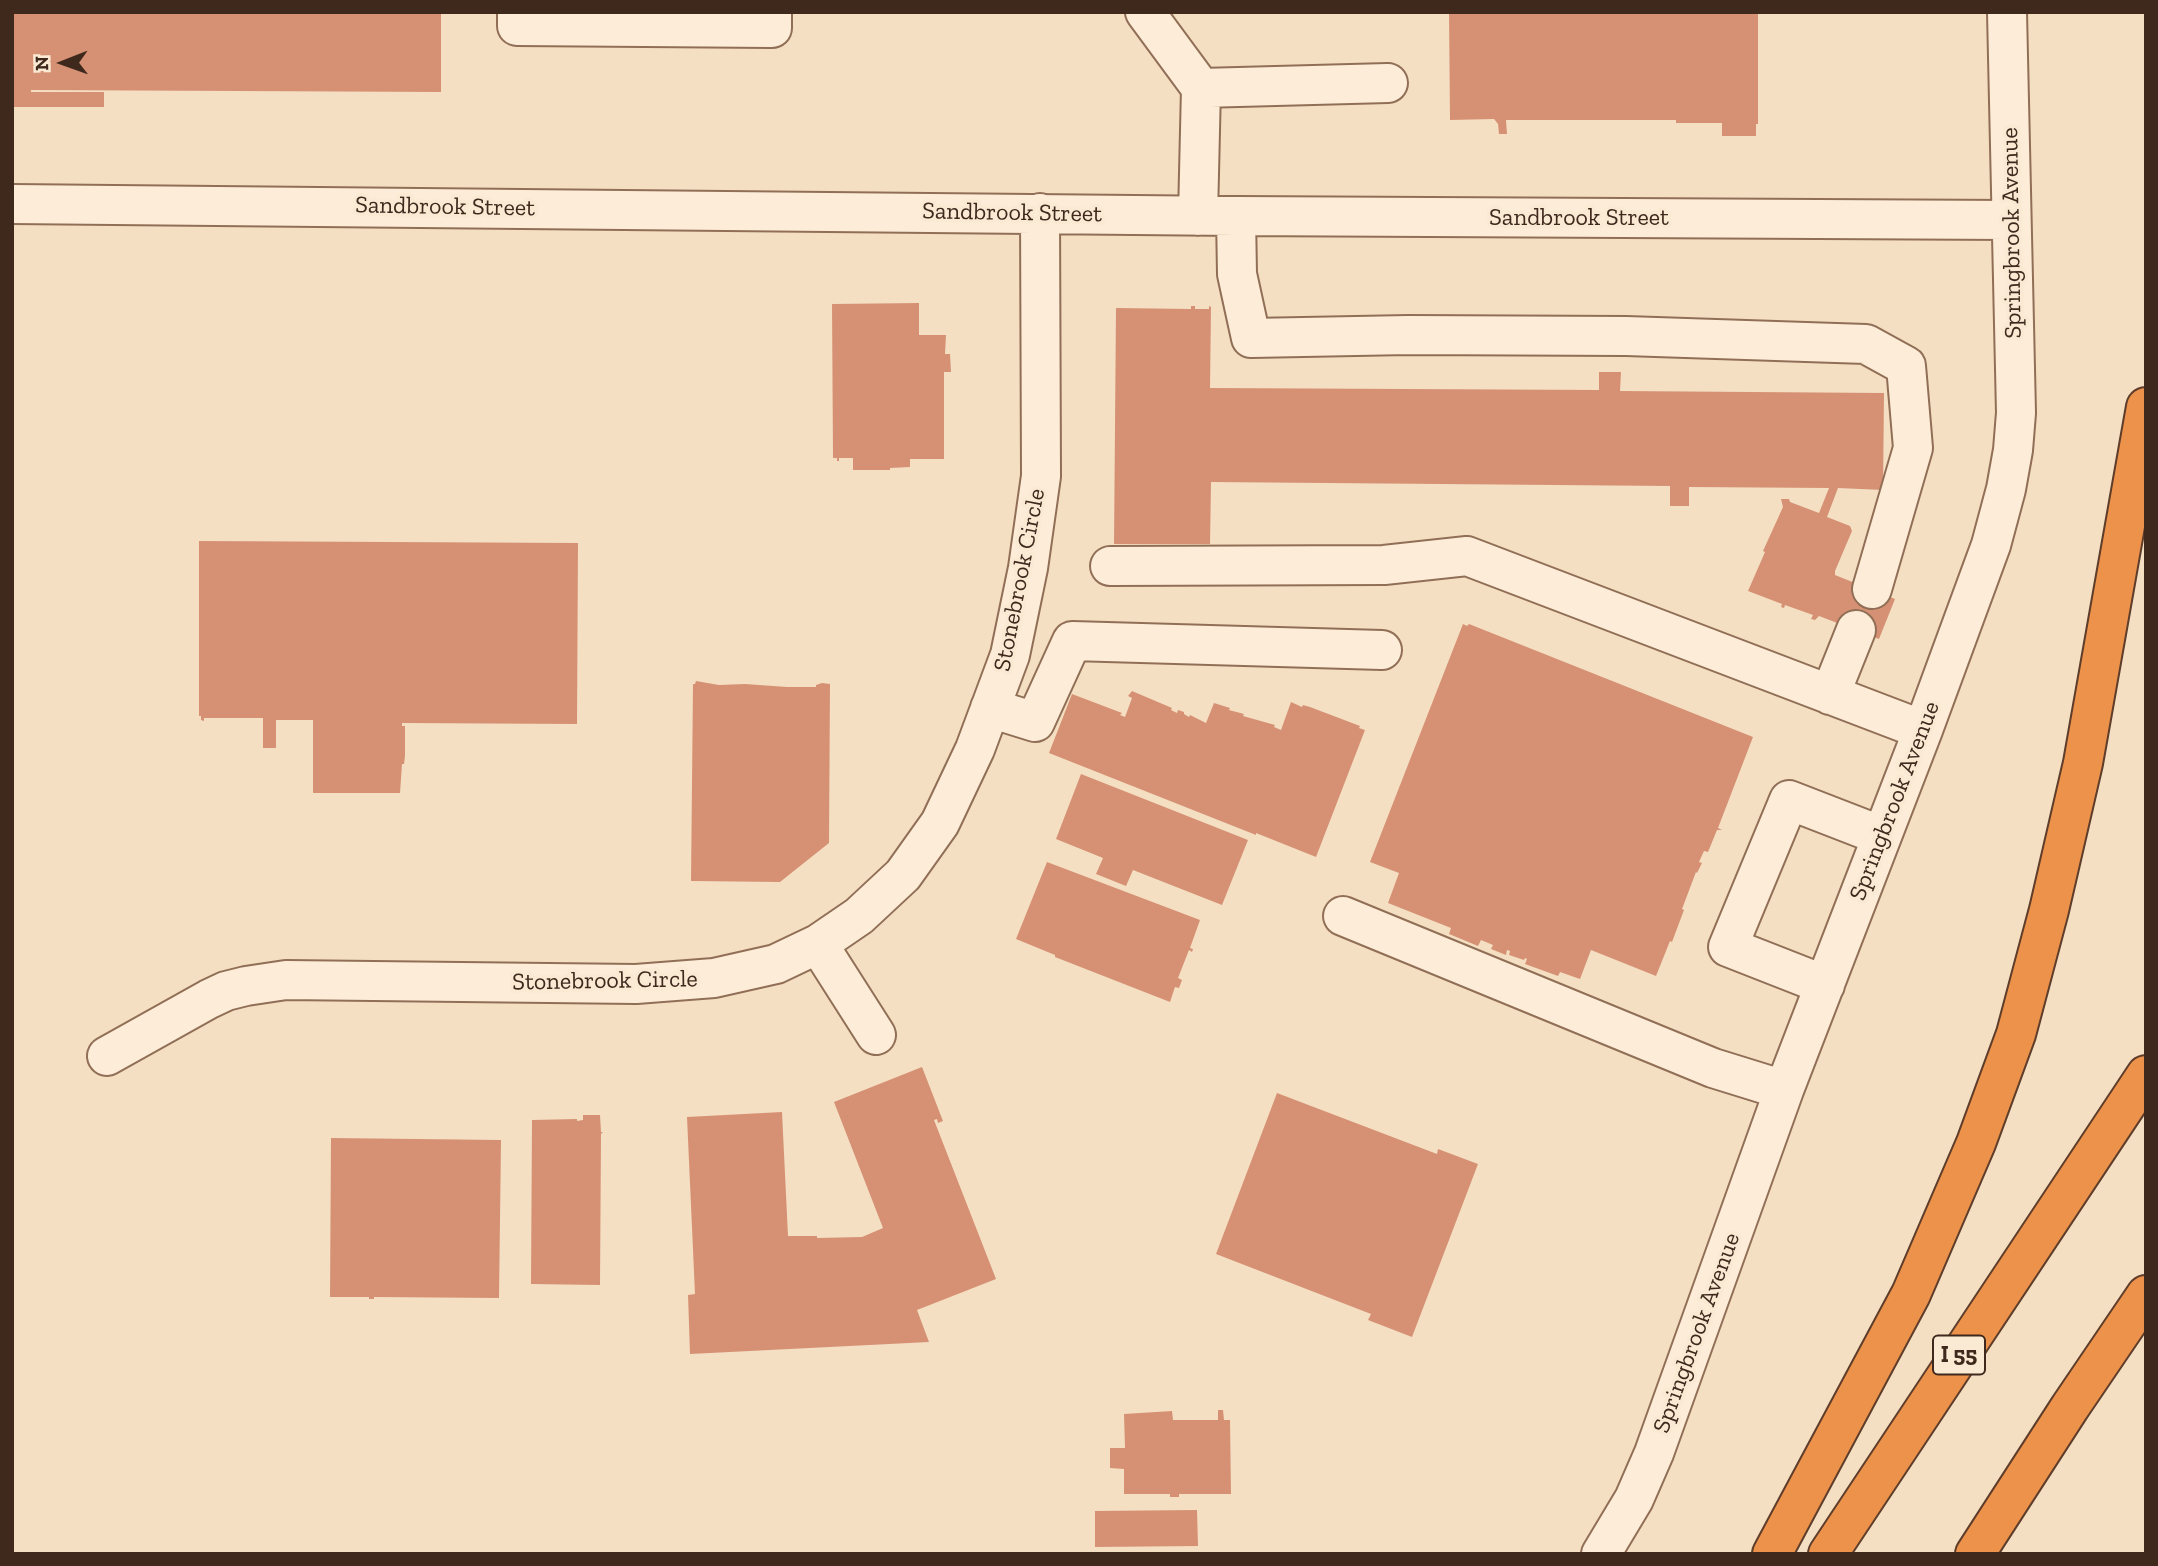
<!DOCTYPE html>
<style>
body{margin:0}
#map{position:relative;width:2158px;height:1566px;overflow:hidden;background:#f4dfc3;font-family:"Zilla Slab",serif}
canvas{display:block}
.frame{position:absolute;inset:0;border:14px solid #3f291d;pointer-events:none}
.north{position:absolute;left:28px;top:28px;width:70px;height:70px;-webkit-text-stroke:5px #faead4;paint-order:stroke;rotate:269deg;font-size:19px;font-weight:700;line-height:28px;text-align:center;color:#3f291d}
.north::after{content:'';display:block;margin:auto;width:24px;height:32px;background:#3f291d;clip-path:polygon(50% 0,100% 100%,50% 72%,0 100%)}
</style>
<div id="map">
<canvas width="2158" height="1566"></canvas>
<div class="frame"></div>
<div class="north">N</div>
</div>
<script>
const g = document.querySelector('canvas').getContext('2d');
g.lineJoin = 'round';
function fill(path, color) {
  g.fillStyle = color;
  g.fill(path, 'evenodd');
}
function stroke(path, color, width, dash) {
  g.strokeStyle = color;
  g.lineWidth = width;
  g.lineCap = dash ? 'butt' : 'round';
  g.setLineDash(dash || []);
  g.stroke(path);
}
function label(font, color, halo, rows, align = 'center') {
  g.font = font + ' "Zilla Slab",serif';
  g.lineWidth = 7;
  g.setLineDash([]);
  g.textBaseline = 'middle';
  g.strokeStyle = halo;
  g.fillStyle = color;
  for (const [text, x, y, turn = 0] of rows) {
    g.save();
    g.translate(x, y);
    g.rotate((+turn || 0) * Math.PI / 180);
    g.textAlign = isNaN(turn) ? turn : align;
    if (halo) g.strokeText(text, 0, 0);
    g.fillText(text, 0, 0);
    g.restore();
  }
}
fill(new Path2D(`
 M12,12H441V92L31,90V92H104V107H12Z
 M1449,12H1758V124H1756V136H1722V123H1676V120H1506L1507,134H1499L1498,124L1494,119L1450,120Z
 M919,303V335H946L945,354H950L951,372H944V459H910V467L890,468V470H853V458H839V461H837V458H833L832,304Z
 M1191,306H1195V309H1209V306L1211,307L1210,388L1599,390V372H1621L1620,391L1884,393L1883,490L1838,488L1827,517L1850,526L1852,531L1835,571V575L1895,599L1879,639L1819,616L1815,620L1811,619L1813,615L1785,605L1784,608L1781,607L1782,604L1748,591L1765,552L1763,551L1783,507L1781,499H1789L1790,502L1819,513L1829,488L1689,487V506H1670V486L1211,482L1210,544H1114L1116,308L1191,309Z
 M199,541L578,543L577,724L402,723V726H405V756L404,764H402L400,793H313V720H276V748H263V718H204V721L201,720V716H199Z
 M1463,624L1467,626L1469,624L1753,737L1718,828L1722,830H1717L1708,852L1704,851L1699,862L1702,863L1697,873L1696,872L1682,909L1684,910L1672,942L1670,941L1656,976L1591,950L1580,979L1560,972L1558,976L1525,964L1527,959L1525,958L1524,960L1509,955L1510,951L1507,950L1506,955L1491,949L1493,945L1481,940L1478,946L1449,934L1451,928L1388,903L1399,873L1370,862Z
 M696,681L719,685L745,684L787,687H816V685L822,683L830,684L829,843L780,882L691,881L693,684H695Z
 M1132,691L1172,708L1171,710L1177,713L1178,710L1184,712V714L1189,717L1190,715L1206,723L1214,703L1230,708L1229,710L1244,714L1243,716L1275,725L1274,727L1281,730L1291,702L1302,707L1303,705L1310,707L1360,726L1359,728L1365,730L1316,857L1256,833V835L1049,753L1072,694L1122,713L1120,715L1125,717L1132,698L1128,696Z
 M1081,774L1248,840L1222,905L1133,870L1126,886L1096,874L1103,858L1056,839Z
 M1047,862L1200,920L1190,948L1193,949L1192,952L1189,950L1178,978L1182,980L1179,988L1175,987L1170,1002L1055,957V955L1016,939Z
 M922,1067L943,1121L938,1123L937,1119L934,1120L996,1279L917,1310L929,1342L690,1354L688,1295L695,1294L687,1117L782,1112L788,1236H817V1238L862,1237L883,1228L834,1102Z
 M1277,1093L1437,1154L1438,1149L1478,1164L1412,1337L1368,1320L1371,1314L1216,1254Z
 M583,1115H600L601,1132H603L601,1134L600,1285L531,1284L532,1120L577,1119V1121L583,1120Z
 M331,1138L501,1140L499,1298L374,1297V1299H369V1297H330Z
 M1218,1410H1223L1224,1420H1230L1231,1494H1179V1497H1170V1494H1124V1469L1110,1468V1448H1125L1124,1414L1172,1411L1173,1420H1218Z
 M1197,1510L1198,1546L1095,1547V1511Z`), '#d69174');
const minor = new Path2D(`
 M517,12V26L772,28V12
 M1145,12L1201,88L1198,216
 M1201,88L1388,83
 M12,204L1236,216L2011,220
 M1236,216L1237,274L1251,338L1408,335L1626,336L1866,344L1906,366L1913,448L1872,589
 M1110,566L1384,565L1467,556L1923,730
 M1830,695L1856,630
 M990,708L1035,722L1072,641L1382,650
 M1343,916L1713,1068L1784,1090
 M818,944L876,1035
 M1825,985L1728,947L1789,800L1882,836
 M107,1056L209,999L226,991L246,986L286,980L636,984L714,978L776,964L818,944L859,916L903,875L940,823L975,749L1010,655L1028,568L1041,476L1040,213
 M1601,1554L1634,1499L1654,1453L1784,1090L1923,730L1991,545L2006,489L2013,450L2016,413L2007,12`);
const highway = new Path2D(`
 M1772,1554L1911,1294L1976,1143L2016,1034L2049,910L2083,763L2146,407
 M1828,1554L2146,1075
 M1975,1554L2070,1407L2146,1295`);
stroke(minor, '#916f57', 42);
stroke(highway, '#5e3d2b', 42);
stroke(minor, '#fdedd8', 38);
stroke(highway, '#ed924a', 38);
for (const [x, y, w] of [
 [1959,1355,52]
]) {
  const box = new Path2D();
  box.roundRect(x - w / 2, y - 19.5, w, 39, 5);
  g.fillStyle = '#faead4';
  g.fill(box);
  stroke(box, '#3f291d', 2);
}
label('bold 23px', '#3f291d', null, [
 ["I 55",1959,1355]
]);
label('24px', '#3f291d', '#faead4', [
 ["Sandbrook Street",445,207,1],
 ["Sandbrook Street",1012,213,1],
 ["Sandbrook Street",1579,218],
 ["Springbrook Avenue",2012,233,-91],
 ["Stonebrook Circle",1020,580,-79],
 ["Springbrook Avenue",1895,801,-69],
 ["Stonebrook Circle",605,981,-1],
 ["Springbrook Avenue",1697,1333,-70]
]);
</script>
